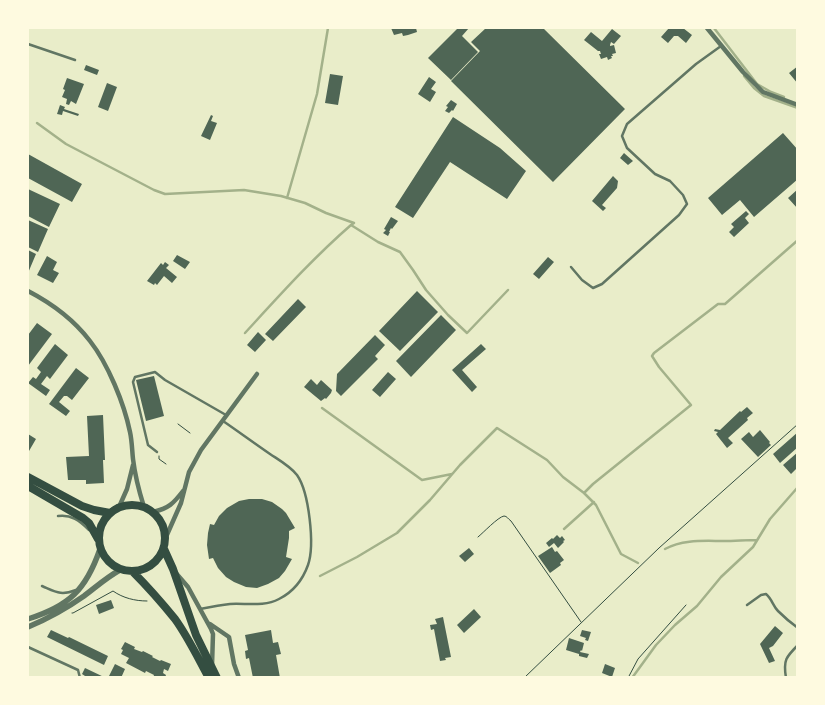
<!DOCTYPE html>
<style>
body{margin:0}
#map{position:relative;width:825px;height:705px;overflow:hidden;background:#e9edc9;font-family:"Asap Condensed",sans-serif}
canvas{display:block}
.frame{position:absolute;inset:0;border:29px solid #fefae0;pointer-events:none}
</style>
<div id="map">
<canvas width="825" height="705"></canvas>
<div class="frame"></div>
</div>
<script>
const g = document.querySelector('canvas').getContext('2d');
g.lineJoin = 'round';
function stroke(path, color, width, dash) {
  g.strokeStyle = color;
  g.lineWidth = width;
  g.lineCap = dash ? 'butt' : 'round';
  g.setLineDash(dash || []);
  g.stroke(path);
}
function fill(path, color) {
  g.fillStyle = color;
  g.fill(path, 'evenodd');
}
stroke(new Path2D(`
 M714,28L757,84L771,92L784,97
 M744,76L754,88L764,96L798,108
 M37,123L66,144L154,190L165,194L244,190L281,196L305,203L326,213L354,223L351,225L378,242L400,252L413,270L426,290L448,315L467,333L508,290
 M287,198L317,94L328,28
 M245,333C279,296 313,258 351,225
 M322,408L422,480L452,474
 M584,493L596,505L621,554L638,563
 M564,529L594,502
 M665,549C683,539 704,541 724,541C735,541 746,540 757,540
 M320,576L357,557L397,533L430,500L460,465L497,428L547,460L563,477L584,493L593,484L691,405L659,367L652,356L654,353L718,304H725L798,240
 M632,678L656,645L675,625L697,606L721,577L753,547L770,519L798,487`), '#a3b18a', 2.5);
fill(new Path2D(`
 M391,28H416L417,32L408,35L403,36L402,33L394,35Z
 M458,28H469L462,36L478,52L451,80L428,58Z
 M486,28H543L625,109L553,182L451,81L480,51L471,42Z
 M669,28H683L692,35L686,43L678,36H674L668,43L661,37Z
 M612,29L621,36L614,44L611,42L610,45V46L614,45L616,53L612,54L613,56H611L612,58L608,60L607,57L601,59L599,54H601L600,51H598L584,40L591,32L602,41Z
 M86,65L99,70L97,75L84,70Z
 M798,66V84L789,73Z
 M330,74L343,76L338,105L325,103Z
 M429,77L436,82L431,89L436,92L430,102L418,94Z
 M67,78L84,84L76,104L71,101L69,105L66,104L67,99L62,97L65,90L63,89Z
 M107,83L117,87L108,111L98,107Z
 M451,100L457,104L453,111L452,110L449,113L445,111L448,107L446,106Z
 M60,105L65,107L64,109L79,114L78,116L63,111L62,115L57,114Z
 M211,115L213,116L211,121L217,123L210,140L201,136Z
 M453,117L500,148L526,171L507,199L450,162L413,218L395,207Z
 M783,133L798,150V179L754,217L740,200L722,215L708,198Z
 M624,153L633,161L628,165L620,158Z
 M28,154L82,184L72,202L28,178Z
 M613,176L618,181L617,188L602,205L606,208L603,211L592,201Z
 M28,189L60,204L49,227L28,216Z
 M798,189V209L788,198Z
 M746,211L749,214L745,218L749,223L734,237L729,232L734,227L731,224Z
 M391,217L398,221L392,229L391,228L389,232H390L388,236L383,233L386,230L384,229Z
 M28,220L48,229L38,252L28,247Z
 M28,250L36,254L28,273Z
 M177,255L190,262L185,269L173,261Z
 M47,256L57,262L53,270L59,273L53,283L37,275Z
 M548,257L554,262L539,279L533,274Z
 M165,262L169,265L166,268L177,277L172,283L164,276L157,285L155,283L154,285L147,281L161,263L163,265Z
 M417,291L438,312L400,351L379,331Z
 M298,299L306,307L273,341L265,334Z
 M441,315L456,330L411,377L396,361Z
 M37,323L52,334L28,366V335Z
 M258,332L266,340L255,352L247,345Z
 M375,335L385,345L375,356L378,359L341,396L336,391L337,374Z
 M55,344L68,355L50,379L47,376L41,384L50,390L46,396L28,383L33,377L36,379L41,372L37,368Z
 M481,344L486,349L462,370L477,387L472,392L452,370Z
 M76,368L89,378L72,400L67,396H64L59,402L70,411L66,416L49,404Z
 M388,372L396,379L380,397L372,390Z
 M154,376L164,416L146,421L136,380Z
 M311,379L317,385L321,380L332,390L331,393L326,399L325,398L321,401L304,387Z
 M747,407L753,413L747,418L748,420L728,438L733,443L727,448L716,434L718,432L714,431L715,429L720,430L740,411L741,412Z
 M103,415L105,460H103L104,483L86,484V480H68L66,457L89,456L87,416Z
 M760,430L770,442L769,443L771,445L758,457L741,439L749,432L753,437Z
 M798,432V447L780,463L773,454Z
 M28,434L36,439L29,451H28Z
 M798,452V467L791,474L783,465Z
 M249,499H262L272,502L282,509L286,513L295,528L289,531V538L286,557L292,559L285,571L279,578L268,584L257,588L246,587L234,582L226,577L218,568L213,558L209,559L207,545L208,533L210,524L214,525L219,516L227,508L239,501Z
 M557,535L560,538L562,536L565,540L563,541L564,542L558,548L554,543L549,547L546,543L552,538L553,539Z
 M552,547L555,552L557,551L564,560L560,563L561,565L550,573L538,556Z
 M469,548L474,554L465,562L459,556Z
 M111,600L114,608L99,614L96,605Z
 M474,609L481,617L464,633L457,625Z
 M443,617L451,657L445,658L446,660L440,661L434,629L431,630L430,625L437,624L435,619Z
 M775,626L783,633L773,646L769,648L775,661L769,663L760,644Z
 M51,630L68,638L69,637L108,656L104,665L47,637Z
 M271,630L273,643L278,642L281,654L276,655L280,678H253L249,658L246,659L245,651L248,650L245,635Z
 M582,630L591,632L588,641L585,640L586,638L580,636Z
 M569,638L584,643L582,651L581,650L580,652L589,654L587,658L579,656V654L566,650Z
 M125,642L135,647L134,649L142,652L143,651L153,656L152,657L160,661L161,660L171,664L168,671L164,669L163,673L166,675L165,678H153L154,675L146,671L145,673L126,663L129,658L121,654L123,650L121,649Z
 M115,664L125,669L121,678H108Z
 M605,664L615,668L612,677L602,673Z
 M85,668L106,678H88L82,674Z`), '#4f6655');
stroke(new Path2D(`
 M178,424L190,433
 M159,456V459L166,464
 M478,537C483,533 498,517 504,516C507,516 508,519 511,521L581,622
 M72,613H73L113,591C123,598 135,601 147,601
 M524,678L659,548L798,424
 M628,678L638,659L686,605`), '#344e41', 1);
stroke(new Path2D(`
 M28,44L75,60
 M571,267L582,280L593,288L602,284L679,215L687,204L683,195L670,181L655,174L627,148L622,136L627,124L696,64L721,46
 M157,452L148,445L133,382L135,377L155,372L165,380L226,415
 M58,516C71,514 80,521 89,530
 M42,586C56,592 61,596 76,590
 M747,605L761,595L766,594C772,599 773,606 778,611C784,617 791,623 798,628
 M200,609C210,607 220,605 230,604C246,603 264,607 279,599C293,592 303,579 308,565C315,545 309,492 297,475C290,466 279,460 270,454C254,443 239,432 223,421
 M28,647L78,670L80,678
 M786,678C783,660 786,657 798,645`), '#617663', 2.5);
stroke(new Path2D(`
 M707,28L743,72L763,92L798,105
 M28,291C51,303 74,320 90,341C108,364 124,403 130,432C132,441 132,450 133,459C135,476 139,491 144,507
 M119,507L127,489L133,465
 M153,512C169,508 173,504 183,491
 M166,537L181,503L189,472L201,450L257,374
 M175,572L188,587L211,629L213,634L212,666
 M210,624L229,637L234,664L239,678`), '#617663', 4.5);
stroke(new Path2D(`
 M28,619C69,606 86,590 100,549
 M28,627C47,619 67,608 84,596C96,587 107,577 120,570`), '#617663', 5.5);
stroke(new Path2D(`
 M28,477L82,506L94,510L110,513
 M28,486L83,518L89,523L98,539
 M99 538a33 33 0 1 1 66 0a33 33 0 1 1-66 0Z
 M164,549L173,569L196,635L217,678
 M133,572C148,587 162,603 175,619C188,637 198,658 209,678`), '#344e41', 8);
</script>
